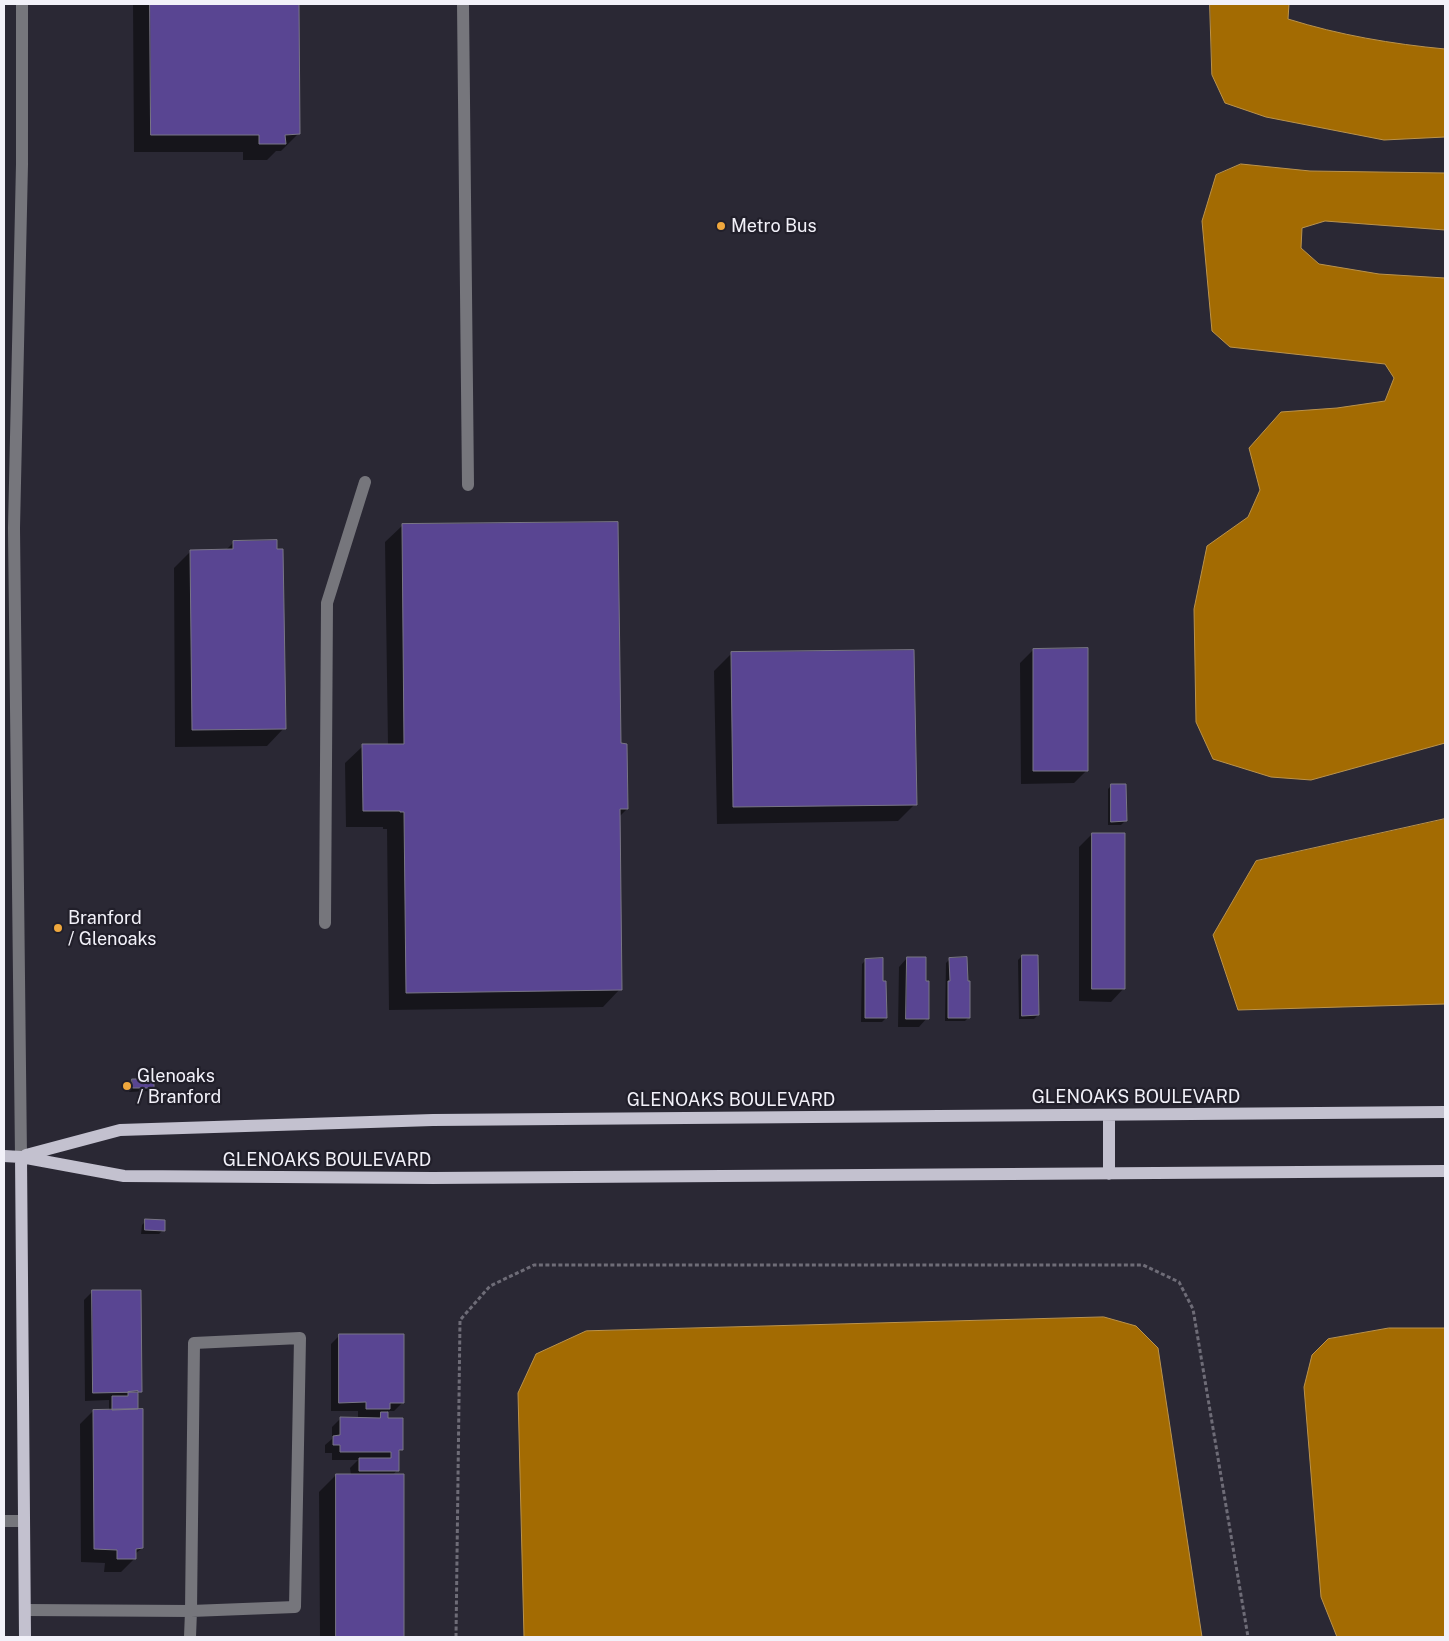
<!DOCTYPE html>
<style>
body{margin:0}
#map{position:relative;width:1449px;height:1641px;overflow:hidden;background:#2a2834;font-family:"Public Sans",sans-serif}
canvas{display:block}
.frame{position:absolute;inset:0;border:5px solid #f2f1f9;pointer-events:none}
</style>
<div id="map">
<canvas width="1449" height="1641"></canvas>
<div class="frame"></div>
</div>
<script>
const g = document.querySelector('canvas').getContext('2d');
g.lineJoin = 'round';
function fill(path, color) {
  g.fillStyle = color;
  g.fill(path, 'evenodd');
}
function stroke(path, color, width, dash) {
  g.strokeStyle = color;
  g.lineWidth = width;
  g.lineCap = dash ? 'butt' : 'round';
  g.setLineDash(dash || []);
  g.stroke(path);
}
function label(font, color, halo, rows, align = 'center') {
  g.font = font + ' "Public Sans",sans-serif';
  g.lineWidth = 4.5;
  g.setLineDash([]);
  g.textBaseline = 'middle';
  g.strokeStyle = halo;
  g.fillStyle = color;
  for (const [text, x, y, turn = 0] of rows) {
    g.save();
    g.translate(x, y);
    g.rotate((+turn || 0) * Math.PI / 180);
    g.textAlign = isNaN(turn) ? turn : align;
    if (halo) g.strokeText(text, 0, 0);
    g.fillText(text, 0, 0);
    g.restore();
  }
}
const water = new Path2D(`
 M1210,4H1289L1288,19C1339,35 1392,44 1445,49V137L1384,140L1266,117L1225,103L1212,75Z
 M1241,164L1310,171L1445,173V230L1325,221L1302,228L1301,248L1319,264L1379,274L1445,278V743L1311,780L1271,777L1213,759L1196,722L1194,609L1207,546L1248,517L1260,490L1249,448L1281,412L1337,408L1385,401L1394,378L1385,364L1230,347L1212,331L1202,221L1216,175Z
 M1445,819V1004L1238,1010L1213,935L1256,861Z
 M1104,1317L1136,1326L1158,1348L1202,1637H524L518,1393L536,1354L586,1331Z
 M1389,1328H1445V1637H1337L1321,1597L1304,1387L1312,1355L1328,1339Z`);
fill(water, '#a36b02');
stroke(water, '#bb934c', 1);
fill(new Path2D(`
 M133,4H298V134L281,151H276L267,160H243V152H134Z
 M403,525L620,745L627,809L619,817L620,989L603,1007L389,1010L387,829H383V827H346L345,763L363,746L388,745L385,542Z
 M234,542L284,728L267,746L175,747L174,568L191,551L226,550Z
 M1033,650L1087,770L1074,783L1021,784L1020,663Z
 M731,654L915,804L898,821L717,824L714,671Z
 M1112,785L1125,821L1121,825H1108V789Z
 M1092,834L1124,988L1111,1002L1079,1001V847Z
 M1022,956L1038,1015L1034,1019H1019L1018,960Z
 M907,958L927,1018L919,1027H898L899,967Z
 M950,959L969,1017L965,1021H945L946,963Z
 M866,960L882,983L886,1018L882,1022H861L862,964Z
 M133,1080L153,1087L149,1091L129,1092V1084Z
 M146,1221L163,1230L159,1234H141L142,1225Z
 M92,1292L141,1391L137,1395V1411L142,1548L134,1555V1559L121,1572H104L105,1563L81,1562L80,1424L93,1411H109V1400L85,1401L84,1300Z
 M339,1336L403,1402L394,1411H387V1419L402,1449L398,1453L397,1470L393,1475H402L403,1637H320L319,1492L336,1475H351L350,1468L358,1460H332V1453H325V1445L332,1439V1427L340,1419H358V1411H331V1344Z`), '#0007');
const building = new Path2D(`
 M150,4H299L300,134L285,135L286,144H259V135H151Z
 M618,522L621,743L627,744L628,809H620L622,990L406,993L404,812H400V811H363L362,744H404L402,524Z
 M277,540V549H283L286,729L192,730L190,550L233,549V541Z
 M1088,648V771H1033V649Z
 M914,650L917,805L733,807L731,652Z
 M1111,784H1126L1127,821L1111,822Z
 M1092,833H1125V989H1092Z
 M1022,955H1038L1039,1015L1022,1016Z
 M907,957H926V981H929V1019H906Z
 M967,957L968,981H970V1018H948V981H950L949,958Z
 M883,958V981H886L887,1018H865V959Z
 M132,1079H154V1088H133Z
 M145,1219L165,1220V1231L145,1230Z
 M92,1290H141L142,1392L93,1393Z
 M339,1334H404V1403H390V1409H366V1402L339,1403Z
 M138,1391V1409L112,1410V1396H128V1392Z
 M143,1409V1548L136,1549V1559H117V1550L94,1549L93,1410Z
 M381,1412H388V1418H403V1450H399V1471H359V1458H391V1452H340V1445H333V1436L340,1435V1417L380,1418Z
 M336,1474H404V1637H336Z`);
fill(building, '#594592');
stroke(building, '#797685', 1);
stroke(new Path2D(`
 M456,1637L460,1320L490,1286L534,1265H1143L1179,1282L1193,1309L1248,1637`), '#6e6c77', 3, [4, 2.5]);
stroke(new Path2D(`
 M463,4L468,485
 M325,923L327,603L365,482
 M21,1157L14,528L22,164V4
 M300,1338L295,1607L191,1611L194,1343Z
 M4,1521H24
 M26,1610L191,1611L190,1637`), '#76767c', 12);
stroke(new Path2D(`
 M26,1155L120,1130L433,1120L1445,1112
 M4,1156L21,1157L124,1176L433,1178L1445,1171
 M21,1157L25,1637
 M1109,1174V1115`), '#c3c1cf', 12);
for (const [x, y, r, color] of [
 [721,226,5,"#efa73d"],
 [58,928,5,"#efa73d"],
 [127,1086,5,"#efa73d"]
]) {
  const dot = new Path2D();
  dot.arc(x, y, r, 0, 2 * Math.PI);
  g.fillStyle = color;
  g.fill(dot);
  stroke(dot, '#211f2a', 2);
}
label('18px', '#f2f1f9', '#211f2a', [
 ["Metro Bus",731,226],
 ["Branford",68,918],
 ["/ Glenoaks",68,939],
 ["Glenoaks",137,1076],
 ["/ Branford",137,1097]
], 'left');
label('18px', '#f2f1f9', '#211f2a', [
 ["GLENOAKS BOULEVARD",1136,1097],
 ["GLENOAKS BOULEVARD",731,1100],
 ["GLENOAKS BOULEVARD",327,1160]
]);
</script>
